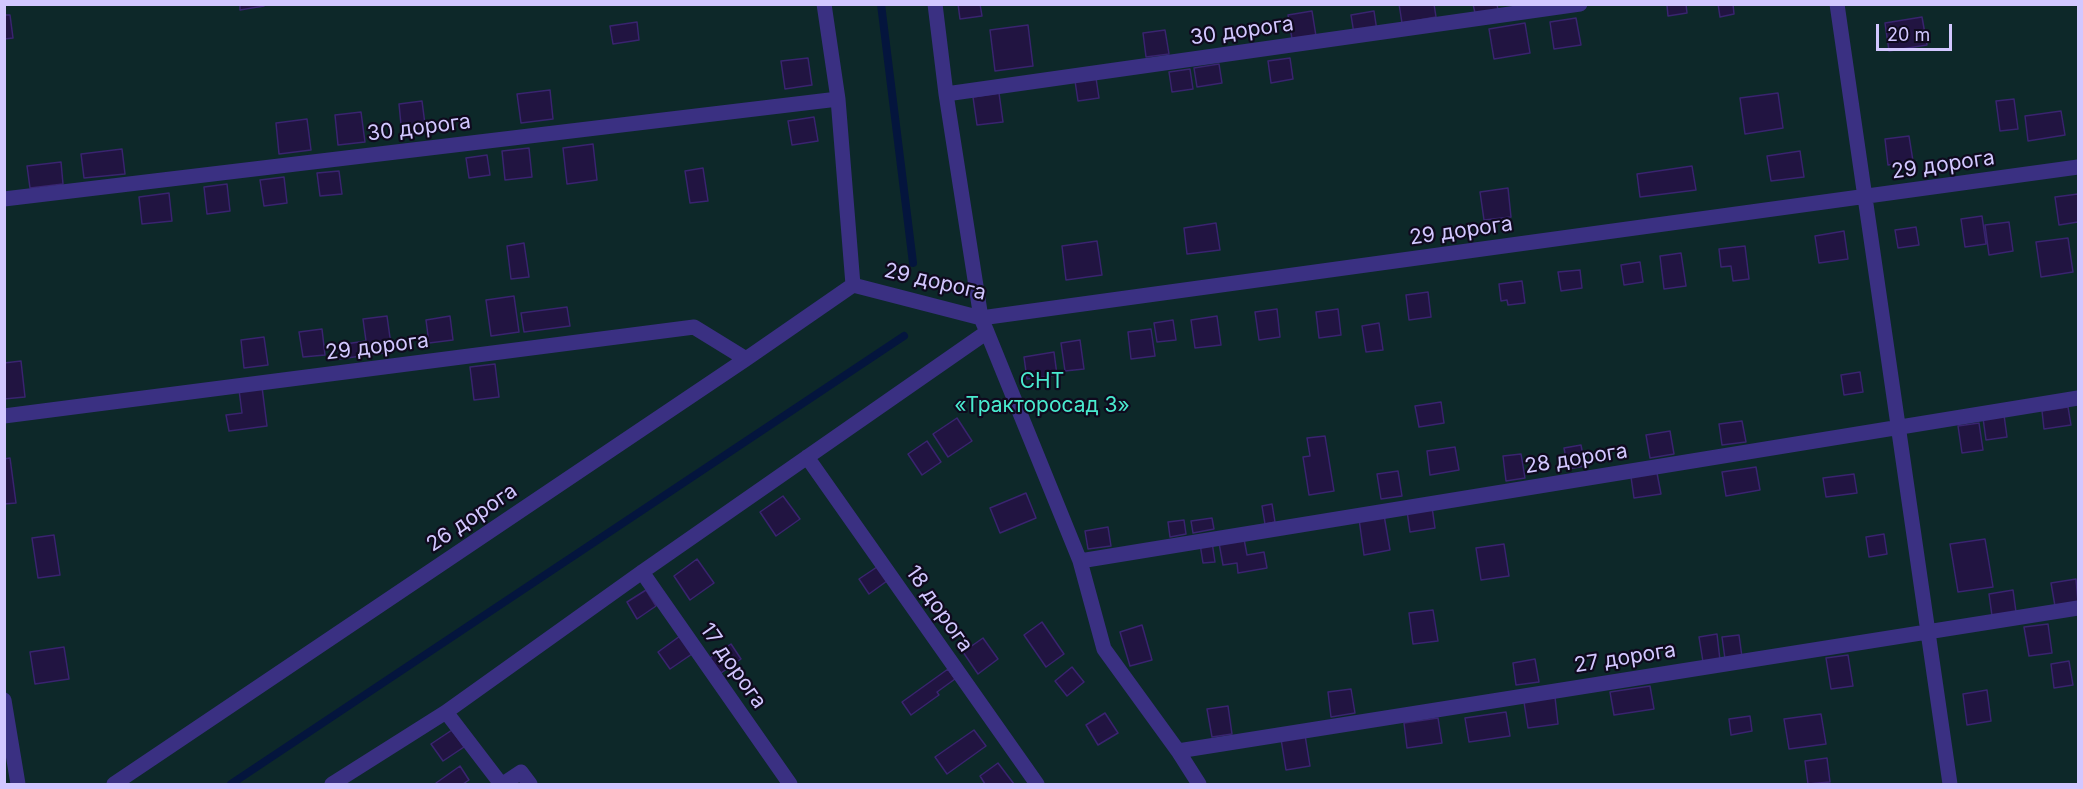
<!DOCTYPE html>
<meta charset="utf-8">
<style>
body{margin:0}
#map{position:relative;width:2083px;height:789px;overflow:hidden;background:#0f0a1e;font-family:Inter,sans-serif}
canvas{display:block}
.frame{position:absolute;inset:0;border:6px solid #d2c7ff;pointer-events:none}
.scale{position:absolute;left:1876px;top:24px;width:76px;height:27px;box-sizing:border-box;border:3px solid #d2c7ff;border-top:0;padding-left:8px;font-size:18px;line-height:21px;white-space:nowrap;color:#d2c7ff;-webkit-text-stroke:4px #0f0a1e;paint-order:stroke}
</style>
<div id="map">
<canvas width="2083" height="789"></canvas>
<div class="frame"></div>
<div class="scale">20 m</div>
</div>
<script>
const g = document.querySelector('canvas').getContext('2d');
g.lineJoin = 'round';
function fill(path, color) {
  g.fillStyle = color;
  g.fill(path, 'evenodd');
}
function stroke(path, color, width, dash) {
  g.strokeStyle = color;
  g.lineWidth = width;
  g.lineCap = dash ? 'butt' : 'round';
  g.setLineDash(dash || []);
  g.stroke(path);
}
function label(font, color, halo, rows, align = 'center') {
  g.font = font + ' Inter,sans-serif';
  g.lineWidth = 4.5;
  g.setLineDash([]);
  g.textBaseline = 'middle';
  g.strokeStyle = halo;
  g.fillStyle = color;
  for (const [text, x, y, turn = 0] of rows) {
    g.save();
    g.translate(x, y);
    g.rotate((+turn || 0) * Math.PI / 180);
    g.textAlign = isNaN(turn) ? turn : align;
    if (halo) g.strokeText(text, 0, 0);
    g.fillText(text, 0, 0);
    g.restore();
  }
}
fill(new Path2D(`
 M5,5H2078V784H5Z`), '#0d2829');
stroke(new Path2D(`
 M881,4L913,263
 M231,784L904,336`), '#04153d', 8);
const building = new Path2D(`
 M240,4H264V6L240,10Z
 M958,4H980L982,16L960,19Z
 M1399,4H1434L1436,17L1402,23Z
 M1473,4H1497L1498,10L1475,13Z
 M1686,4L1687,13L1668,16L1667,5Z
 M1718,4H1733L1734,14L1720,17Z
 M1312,11L1316,36L1292,39L1288,15Z
 M1374,11L1377,31L1354,34L1351,15Z
 M4,15H10L13,38L4,39Z
 M1922,17L1927,45L1889,51L1885,23Z
 M1576,18L1581,45L1554,49L1550,22Z
 M637,22L639,40L613,44L610,26Z
 M1525,23L1530,53L1494,59L1489,29Z
 M1028,25L1033,66L995,71L990,30Z
 M1165,30L1169,54L1146,57L1143,33Z
 M808,58L812,85L785,89L781,61Z
 M1290,58L1293,79L1271,83L1268,61Z
 M1219,64L1222,83L1197,87L1194,68Z
 M1190,69L1193,89L1172,92L1169,72Z
 M1096,78L1099,98L1078,101L1075,81Z
 M550,90L553,119L521,123L517,94Z
 M999,93L1003,122L977,125L973,97Z
 M1778,93L1783,128L1745,134L1740,98Z
 M2014,99L2018,129L2000,131L1996,101Z
 M422,101L426,132L402,135L399,104Z
 M2061,111L2065,135L2028,141L2025,116Z
 M361,112L365,142L338,145L335,115Z
 M814,117L818,141L792,145L788,121Z
 M307,119L311,150L279,154L276,123Z
 M1909,136L1913,161L1888,165L1885,139Z
 M593,144L597,180L567,184L563,148Z
 M529,148L532,177L505,180L502,151Z
 M122,149L125,174L84,178L81,154Z
 M1800,151L1804,177L1771,181L1767,156Z
 M487,155L490,175L469,178L466,158Z
 M61,162L63,184L30,188L27,166Z
 M1692,166L1696,190L1640,197L1637,174Z
 M703,168L708,201L690,203L685,171Z
 M339,171L342,194L320,196L317,173Z
 M284,177L287,203L264,206L260,180Z
 M227,184L230,211L207,214L204,187Z
 M1508,188L1511,217L1484,220L1480,192Z
 M169,193L172,221L142,224L139,197Z
 M2078,194V222L2059,225L2055,197Z
 M1982,216L1986,244L1965,247L1961,219Z
 M2009,222L2013,251L1989,255L1985,225Z
 M1216,223L1220,250L1187,254L1184,228Z
 M1916,227L1919,245L1898,248L1895,230Z
 M1844,231L1848,259L1819,263L1815,236Z
 M2068,238L2073,272L2041,277L2036,242Z
 M1097,241L1102,275L1066,280L1062,246Z
 M524,243L529,277L511,279L507,246Z
 M1745,246L1749,279L1733,281L1731,266L1721,267L1719,249Z
 M1681,253L1686,286L1664,289L1660,256Z
 M1640,262L1643,282L1624,285L1621,265Z
 M1580,270L1582,288L1561,291L1558,272Z
 M1522,281L1525,303L1508,305L1507,300L1501,301L1499,284Z
 M1428,292L1431,317L1409,320L1406,295Z
 M514,296L519,332L491,336L486,300Z
 M567,307L570,326L524,332L521,313Z
 M1277,309L1280,337L1259,340L1255,312Z
 M1338,309L1341,335L1319,338L1316,312Z
 M387,316L392,352L339,359L338,345L366,341L363,319Z
 M450,316L453,340L429,343L426,320Z
 M1217,316L1221,345L1195,348L1191,320Z
 M1173,320L1176,340L1157,342L1154,323Z
 M1379,323L1383,350L1366,352L1362,326Z
 M322,329L325,355L303,357L299,332Z
 M1151,329L1155,356L1131,359L1128,332Z
 M264,337L268,365L244,368L241,340Z
 M1080,340L1084,369L1065,371L1061,343Z
 M1054,352L1057,375L1027,379L1024,357Z
 M21,361L25,397L4,399V363Z
 M495,364L499,397L474,400L470,367Z
 M1860,372L1863,392L1844,395L1841,375Z
 M262,387L267,426L229,431L226,415L242,413L239,390Z
 M1441,402L1444,423L1419,427L1415,406Z
 M2068,407L2071,425L2044,429L2042,411Z
 M2004,415L2007,437L1986,440L1983,418Z
 M957,418L972,441L948,457L933,434Z
 M1742,421L1746,442L1722,445L1719,424Z
 M1979,423L1983,450L1962,453L1958,426Z
 M1670,431L1674,454L1650,458L1646,435Z
 M1325,436L1334,491L1309,495L1303,457L1310,456L1307,438Z
 M927,441L941,462L922,475L908,454Z
 M1581,445L1585,466L1568,469L1564,448Z
 M1455,447L1459,470L1430,475L1427,451Z
 M1521,454L1525,478L1506,481L1503,456Z
 M10,458L16,503L4,504V459Z
 M1756,467L1760,490L1726,496L1722,472Z
 M1398,471L1402,496L1381,499L1377,474Z
 M1657,473L1661,494L1634,498L1631,477Z
 M1854,474L1857,493L1826,497L1823,478Z
 M1026,493L1036,518L1000,533L990,508Z
 M783,496L800,519L776,536L760,512Z
 M1272,504L1275,522L1265,524L1262,506Z
 M1432,507L1435,528L1410,532L1407,511Z
 M1384,515L1390,550L1364,555L1359,519Z
 M1212,518L1214,529L1193,533L1191,521Z
 M1184,520L1186,534L1170,537L1168,522Z
 M1108,527L1111,546L1088,549L1085,531Z
 M1884,534L1887,554L1869,557L1866,537Z
 M54,535L60,575L38,578L32,538Z
 M1244,539L1247,555L1264,552L1267,568L1238,573L1237,563L1223,565L1219,543Z
 M1985,539L1993,587L1958,592L1950,544Z
 M1212,542L1215,562L1203,563L1200,544Z
 M1504,544L1509,576L1481,580L1476,548Z
 M697,559L714,583L690,600L674,576Z
 M877,567L887,581L869,594L859,579Z
 M2076,579L2078,602L2055,606L2051,583Z
 M646,590L656,606L637,619L627,602Z
 M2013,590L2016,612L1992,616L1989,594Z
 M1433,610L1438,641L1413,644L1409,613Z
 M1042,622L1064,654L1046,667L1024,635Z
 M2048,624L2052,653L2029,656L2024,627Z
 M1142,625L1152,660L1130,666L1120,632Z
 M1717,634L1720,660L1703,662L1699,637Z
 M1739,635L1742,657L1725,659L1722,637Z
 M680,636L692,654L670,669L658,652Z
 M983,638L998,659L978,674L963,652Z
 M731,644L741,659L721,673L710,658Z
 M64,647L69,679L35,684L30,652Z
 M1848,655L1853,686L1831,689L1826,658Z
 M1535,659L1539,682L1516,685L1513,663Z
 M2069,661L2073,685L2054,688L2051,664Z
 M1072,667L1084,682L1067,696L1055,681Z
 M948,669L955,679L937,692L939,695L911,715L902,702Z
 M1650,686L1654,709L1614,715L1610,692Z
 M1351,689L1355,713L1331,717L1328,692Z
 M1987,690L1991,721L1967,725L1963,694Z
 M1555,697L1558,724L1528,728L1524,702Z
 M1228,706L1232,734L1212,737L1207,709Z
 M1506,712L1510,736L1469,742L1465,718Z
 M1105,713L1118,733L1098,745L1086,725Z
 M1821,714L1826,744L1789,749L1784,719Z
 M1750,716L1752,731L1731,735L1729,719Z
 M1438,718L1442,743L1407,748L1404,723Z
 M452,730L464,747L443,761L431,744Z
 M974,730L986,746L947,774L935,757Z
 M1305,735L1310,766L1286,770L1281,739Z
 M1827,758L1830,782L1808,784L1805,761Z
 M998,763L1014,784H985L980,776Z
 M460,766L469,780L463,784H437L436,783Z`);
fill(building, '#211441');
stroke(building, '#39246f', 1.5);
stroke(new Path2D(`
 M824,4L838,99L853,285
 M1837,4L1950,784
 M946,94L1580,4
 M4,199L838,99
 M853,285L981,318L2078,167
 M987,332L1080,561L1104,649L1178,751L1199,784
 M4,416L694,327L746,359
 M807,457L1037,784
 M1080,561L2078,398
 M642,572L790,784
 M4,700L18,784
 M446,712L501,784
 M1178,751L2078,608
 M114,784L746,359L853,285
 M332,784L446,712L642,572L987,332L981,318L946,94L935,4
 M503,784L521,772L530,784`), '#3a3082', 15);
label('21px', '#d2c7ff', '#0f0a1e', [
 ["30 дорога",1242,31,-8],
 ["30 дорога",419,128,-7],
 ["29 дорога",1943,165,-8],
 ["29 дорога",1461,231,-8],
 ["29 дорога",935,282,13],
 ["29 дорога",377,347,-7],
 ["28 дорога",1576,459,-9],
 ["26 дорога",472,518,-34],
 ["18 дорога",939,609,55],
 ["27 дорога",1625,658,-9],
 ["17 дорога",733,666,55]
]);
label('21px', '#49eace', '#0f0a1e', [
 ["СНТ",1042,382],
 ["«Тракторосад 3»",1042,406]
]);
</script>
